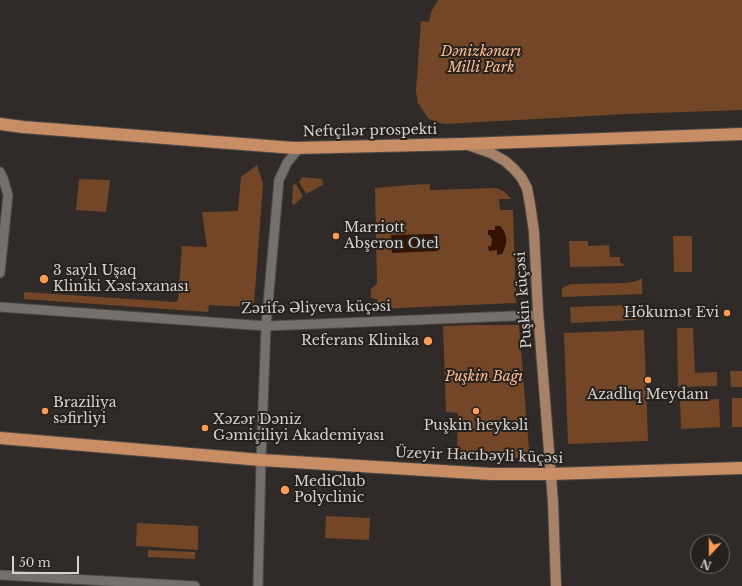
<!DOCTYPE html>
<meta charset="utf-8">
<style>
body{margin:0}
#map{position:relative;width:742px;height:586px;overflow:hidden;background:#302b28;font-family:"Libre Baskerville",serif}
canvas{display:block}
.north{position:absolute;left:690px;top:534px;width:40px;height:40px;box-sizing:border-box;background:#27211e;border:1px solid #6d6865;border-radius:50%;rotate:201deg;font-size:11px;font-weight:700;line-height:16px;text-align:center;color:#d5d2cf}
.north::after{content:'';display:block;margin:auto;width:14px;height:18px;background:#fd9d55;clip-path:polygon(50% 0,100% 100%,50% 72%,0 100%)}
.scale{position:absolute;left:12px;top:556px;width:67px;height:18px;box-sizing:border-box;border:2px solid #d5d2cf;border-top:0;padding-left:5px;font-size:12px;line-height:14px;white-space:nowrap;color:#d5d2cf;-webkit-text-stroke:3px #27211e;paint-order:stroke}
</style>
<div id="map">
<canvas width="742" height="586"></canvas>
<div class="north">N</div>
<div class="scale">50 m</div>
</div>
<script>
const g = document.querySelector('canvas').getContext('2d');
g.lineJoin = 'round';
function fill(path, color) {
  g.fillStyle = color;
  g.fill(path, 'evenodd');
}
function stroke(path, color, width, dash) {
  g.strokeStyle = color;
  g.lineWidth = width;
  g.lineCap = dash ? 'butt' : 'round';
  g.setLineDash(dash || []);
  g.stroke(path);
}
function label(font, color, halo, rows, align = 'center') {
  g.font = font + ' "Libre Baskerville",serif';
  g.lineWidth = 4;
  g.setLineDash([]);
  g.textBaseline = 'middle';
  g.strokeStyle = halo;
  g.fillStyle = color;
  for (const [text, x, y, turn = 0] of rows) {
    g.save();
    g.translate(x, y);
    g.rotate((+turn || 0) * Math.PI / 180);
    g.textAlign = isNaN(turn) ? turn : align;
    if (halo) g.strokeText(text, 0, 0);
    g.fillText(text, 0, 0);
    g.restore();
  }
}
fill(new Path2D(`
 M438,0H742V110L627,114L445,124L436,122L428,118L418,103L416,91L421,21L429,22L431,12Z
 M257,165L263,184L254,304L246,307L209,305L208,312L24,299V292L175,302L178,300L182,246L207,247L202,212L238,211L241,177Z
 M302,177L322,179L323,185L306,194L299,182Z
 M79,179L110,180L106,212L76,210Z
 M296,184L303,196L294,205L292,204L293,185Z
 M430,184V190L496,188C503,190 507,193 511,199H499L500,210H513L516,303L377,309V299L371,298V289L377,284L375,188L409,185Z
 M673,236H692V272H674Z
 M569,241H588V246L609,245L610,257H620V262L625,266L570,267Z
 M642,278V294L562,297V288L571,284L626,283L637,281Z
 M635,305L636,320L571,323L570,307Z
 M477,325H519L529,450L525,458H486L457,454L458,413L446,412L443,326Z
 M677,328H693L695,373L717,372V386L678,387Z
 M644,330L648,441L568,444L564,333Z
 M730,371H742V387H731Z
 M732,398H742V427H732Z
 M719,399L720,427L681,429L680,401Z
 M326,516L370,518L369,540L325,538Z
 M137,523L198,526V550L136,546Z
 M148,550L195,552V559L148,557Z`), '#724627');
fill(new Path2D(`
 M495,226H500C508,234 508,244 502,254L497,255V250L489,251L488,246H491L492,240L490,235H488V230H495Z
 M437,234L438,251L392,253L391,235Z`), '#331300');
const minor = new Path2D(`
 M0,172L3,178L8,195L0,273
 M0,307L266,326L538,315
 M0,575L195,586
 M258,586L261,460L266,326L279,180L287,163L299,148`);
const major = new Path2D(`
 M468,145L491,153L505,161L514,169L521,177L527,188L530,204L534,232L538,311L553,502L556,586`);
const highway = new Path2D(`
 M0,124L23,127L294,148L464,144L742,134
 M0,438L261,460L491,474H551L742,468`);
stroke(minor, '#4d4945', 11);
stroke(major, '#4d4945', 12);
stroke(highway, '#4d4945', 14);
stroke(minor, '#76706c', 9);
stroke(major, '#a78168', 10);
stroke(highway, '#c88d65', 12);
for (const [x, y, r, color] of [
 [336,236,4,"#fd9d55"],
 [44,279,5,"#fd9d55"],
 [727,313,4,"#fd9d55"],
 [428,341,5,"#fd9d55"],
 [648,380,4,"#fd9d55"],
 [45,411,4,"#fd9d55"],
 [476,411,4,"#fd9d55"],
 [205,428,4,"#fd9d55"],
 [285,490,5,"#fd9d55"]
]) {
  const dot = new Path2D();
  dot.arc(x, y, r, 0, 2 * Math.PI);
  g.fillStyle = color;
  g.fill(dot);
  stroke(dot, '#27211e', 1.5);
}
label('italic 14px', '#f8bc94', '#27211e', [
 ["Dənizkənarı",481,52],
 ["Milli Park",481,68],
 ["Puşkin Bağı",484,377]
]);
label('14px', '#d5d2cf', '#27211e', [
 ["Neftçilər prospekti",370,131,-1],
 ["Puşkin küçəsi",524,300,-94],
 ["Zərifə Əliyeva küçəsi",316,308,-1],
 ["Üzeyir Hacıbəyli küçəsi",479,456,2]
]);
label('14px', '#d5d2cf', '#27211e', [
 ["Marriott",344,228],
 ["Abşeron Otel",344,244],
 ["3 saylı Uşaq",53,271],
 ["Kliniki Xəstəxanası",53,287],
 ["Hökumət Evi",719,313,"right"],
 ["Referans Klinika",419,341,"right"],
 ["Azadlıq Meydanı",648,395,"center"],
 ["Braziliya",53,403],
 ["səfirliyi",53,419],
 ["Xəzər Dəniz",213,420],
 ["Gəmiçiliyi Akademiyası",213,436],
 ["Puşkin heykəli",476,426,"center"],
 ["MediClub",294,482],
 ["Polyclinic",294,498]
], 'left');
</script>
